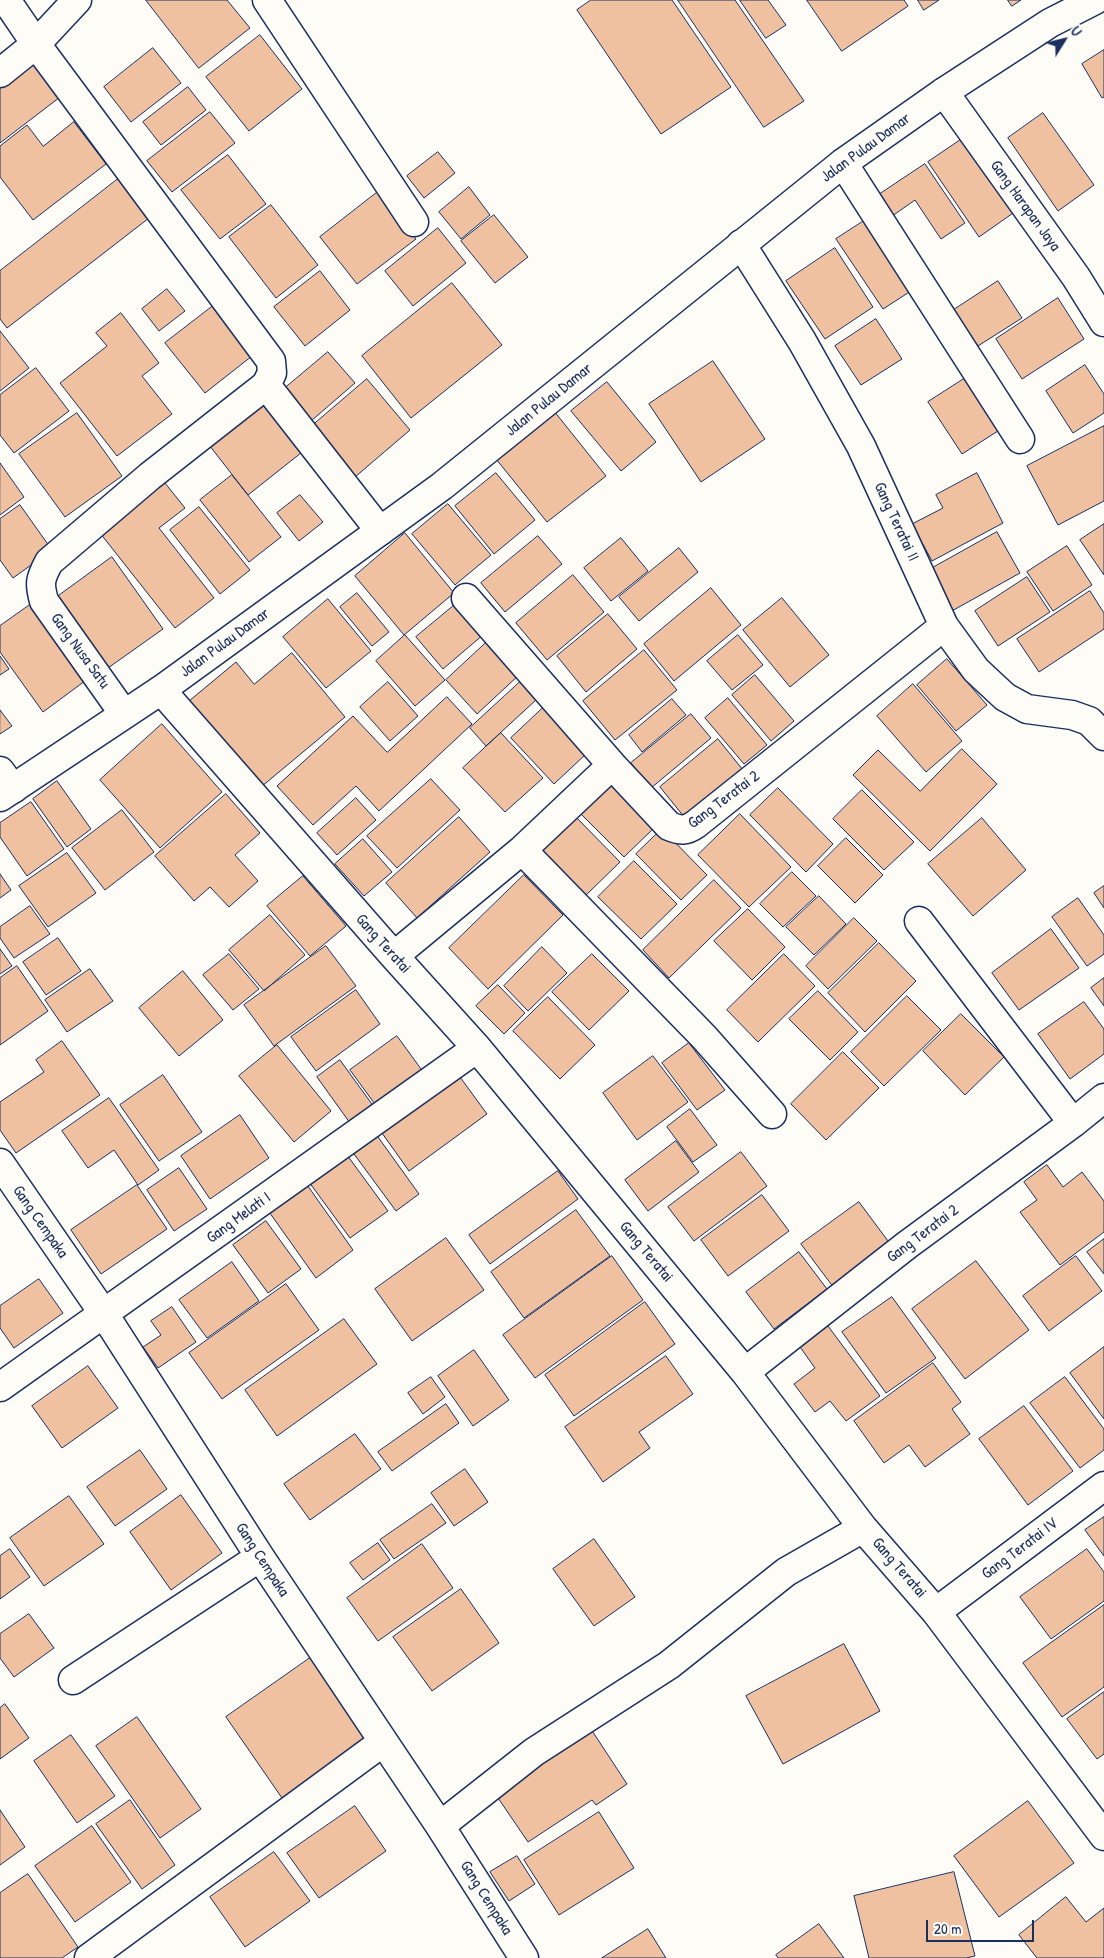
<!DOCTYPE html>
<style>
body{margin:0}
#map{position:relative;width:1104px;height:1958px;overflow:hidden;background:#fdfcf7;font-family:"Patrick Hand",sans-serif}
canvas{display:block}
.north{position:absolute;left:1039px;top:15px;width:50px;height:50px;-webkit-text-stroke:4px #fdfcf7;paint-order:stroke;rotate:54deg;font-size:14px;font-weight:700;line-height:20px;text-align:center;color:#1b2f5e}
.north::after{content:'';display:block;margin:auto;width:18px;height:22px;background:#1b2f5e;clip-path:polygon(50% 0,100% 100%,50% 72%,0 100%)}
.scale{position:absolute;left:926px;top:1920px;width:108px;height:22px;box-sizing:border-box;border:2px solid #1b2f5e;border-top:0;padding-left:6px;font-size:15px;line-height:18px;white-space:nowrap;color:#1b2f5e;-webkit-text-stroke:4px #fdfcf7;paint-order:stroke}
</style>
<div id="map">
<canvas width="1104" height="1958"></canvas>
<div class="north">U</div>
<div class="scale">20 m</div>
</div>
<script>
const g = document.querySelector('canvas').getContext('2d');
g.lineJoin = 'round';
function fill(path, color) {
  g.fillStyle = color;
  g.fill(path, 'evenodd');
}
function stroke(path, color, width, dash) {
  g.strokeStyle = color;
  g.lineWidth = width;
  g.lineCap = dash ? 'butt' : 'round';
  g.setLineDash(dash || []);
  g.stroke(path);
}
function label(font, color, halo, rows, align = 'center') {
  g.font = font + ' "Patrick Hand",sans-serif';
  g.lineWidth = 4;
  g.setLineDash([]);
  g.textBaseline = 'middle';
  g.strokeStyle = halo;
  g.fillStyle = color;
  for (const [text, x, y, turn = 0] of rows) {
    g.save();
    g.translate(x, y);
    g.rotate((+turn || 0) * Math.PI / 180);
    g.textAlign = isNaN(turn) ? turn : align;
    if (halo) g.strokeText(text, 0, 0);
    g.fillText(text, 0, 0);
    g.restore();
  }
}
const building = new Path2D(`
 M146,0H227L250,28L199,68Z
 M591,0H672L731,87L661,134L577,10Z
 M678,0H735L804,101L764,127Z
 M740,0H768L786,25L766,38Z
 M807,0H904L908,6L842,51Z
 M918,0H939L924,10Z
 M1008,0H1021L1012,6Z
 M260,35L302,89L249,131L206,77Z
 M153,48L181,83L131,122L104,87Z
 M1104,50V97L1102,98L1082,64Z
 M35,56L64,94L0,143V83Z
 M188,87L206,110L161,145L143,122Z
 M210,112L235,143L172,192L147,161Z
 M1043,113L1094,185L1058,211L1008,138Z
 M74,122L106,164L33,220L0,177V146L27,125L43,146Z
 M965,137L1016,211L979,237L928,162Z
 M438,152L455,173L424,198L407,176Z
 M228,155L266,204L220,239L181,190Z
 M925,164L965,223L941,239L915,200L888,219L874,198Z
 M118,179L149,218L7,328L0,319V271Z
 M469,187L490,215L461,239L439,212Z
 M379,191L416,239L357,284L320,237Z
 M271,205L318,265L276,298L229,237Z
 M494,215L528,257L495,283L461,241Z
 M867,219L914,289L883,309L836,239Z
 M438,228L466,263L413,306L385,271Z
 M835,248L873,307L825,339L786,281Z
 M320,271L350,310L305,346L274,307Z
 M998,281L1022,318L970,351L946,315Z
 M452,283L502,345L411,418L362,356Z
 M167,289L185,311L159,331L142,309Z
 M1058,298L1084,339L1022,379L996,339Z
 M213,306L252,356L205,393L165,343Z
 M121,313L159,363L142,376L172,414L117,456L60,383L107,346L96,333Z
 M876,319L902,359L861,385L835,346Z
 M0,331L29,368L0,391Z
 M328,352L355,383L311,421L284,389Z
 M713,361L765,439L701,482L649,404Z
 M1085,365L1104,394V413L1073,433L1046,391Z
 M36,368L69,411L14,453L0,435V395Z
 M967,377L1001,429L962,454L928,402Z
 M367,379L410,430L355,477L312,426Z
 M607,382L656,442L621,471L571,411Z
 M268,391L311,445L248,495L206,441Z
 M554,411L606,476L547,522L496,459Z
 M77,413L122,476L65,517L19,454Z
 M1104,426V501L1058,525L1027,466Z
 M0,463L24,497L0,515Z
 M496,473L535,520L494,554L455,506Z
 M977,473L1003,523L932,561L912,524L943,508L936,495Z
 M232,475L281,537L249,562L200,500Z
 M165,483L185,508L159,528L214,598L175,628L100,533Z
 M300,495L323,522L299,541L277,513Z
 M448,504L491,555L455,585L412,534Z
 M20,505L52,550L13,578L0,560V519Z
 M199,507L250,570L220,594L170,530Z
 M1104,524V575L1080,540Z
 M997,532L1020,573L950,612L927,571Z
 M405,533L454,593L404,635L355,576Z
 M538,536L562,564L505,612L481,583Z
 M621,538L648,571L611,601L584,568Z
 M1067,546L1092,585L1053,611L1027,572Z
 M679,548L698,572L639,621L619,597Z
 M112,557L163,629L108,668L57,597Z
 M573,575L604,612L547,660L516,623Z
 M1027,577L1050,612L998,646L975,611Z
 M711,588L741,625L674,681L644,644Z
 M1090,591L1104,613V629L1039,672L1017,639Z
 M357,593L389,632L372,646L340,607Z
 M782,598L829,655L790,687L743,630Z
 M328,599L371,651L326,688L283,637Z
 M34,602L89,678L43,712L0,652V626Z
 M457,603L484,634L443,669L416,637Z
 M608,614L637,649L586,692L557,656Z
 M405,635L445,680L415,706L376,661Z
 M738,635L763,665L732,690L707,661Z
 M489,640L520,674L477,714L446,680Z
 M644,650L677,690L615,740L583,701Z
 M292,653L345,717L255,792L183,706L236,662L254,684Z
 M0,656L9,669L0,675Z
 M947,659L987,705L956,731L917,685Z
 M755,675L794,721L771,741L732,695Z
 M388,682L418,716L390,741L360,707Z
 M520,682L536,700L486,746L470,728Z
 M913,684L962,741L926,772L877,716Z
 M447,697L472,724L379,811L356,786L313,825L277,786L353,716L387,752Z
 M728,698L767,745L744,764L705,718Z
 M672,699L686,715L642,752L629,735Z
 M544,707L586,754L554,784L511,738Z
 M0,710L12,726L0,734Z
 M691,714L711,738L651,788L631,763Z
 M162,724L222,792L160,848L100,780Z
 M501,733L543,778L505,812L463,768Z
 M718,739L743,770L685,818L660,787Z
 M962,749L997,784L930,851L853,775L878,750L920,791Z
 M431,779L460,810L397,868L367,836Z
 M57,781L91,829L67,847L33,799Z
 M612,783L655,827L624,857L581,814Z
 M778,788L833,844L806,872L750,815Z
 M862,790L914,842L884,870L833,819Z
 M226,794L260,833L235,855L258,881L229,907L210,887L194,901L155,856Z
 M356,798L376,820L337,855L317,833Z
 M31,802L64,849L27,876L0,837V823Z
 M122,810L154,852L105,890L72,848Z
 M573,814L620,862L584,897L537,849Z
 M740,814L791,867L749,907L698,855Z
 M459,817L490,852L417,918L386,883Z
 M982,818L1026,870L973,916L928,864Z
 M662,829L707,875L681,900L636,854Z
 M846,838L883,875L855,903L818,866Z
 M363,839L392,872L364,896L335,864Z
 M67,853L96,893L48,927L19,886Z
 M634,861L677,904L641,939L598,897Z
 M792,872L816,896L783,927L760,904Z
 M0,874L11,890L0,898Z
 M524,875L563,915L488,989L449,948Z
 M303,876L346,926L310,956L267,906Z
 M714,880L741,908L669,978L643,950Z
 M1104,886V908L1094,893Z
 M819,896L846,924L814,955L786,927Z
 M1078,898L1104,935V954L1087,966L1052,917Z
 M30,906L50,934L14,958L0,938V927Z
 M748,909L785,947L752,980L714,941Z
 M270,915L305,955L264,991L229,950Z
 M854,918L877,941L828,989L806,966Z
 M1051,929L1079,968L1019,1010L992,973Z
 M58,938L81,971L46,995L23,962Z
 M879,943L916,981L865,1032L828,993Z
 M326,946L356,986L274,1046L244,1005Z
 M542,947L567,973L528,1011L504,986Z
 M0,949L12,966L0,974Z
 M229,954L259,989L233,1010L203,975Z
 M592,954L629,991L589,1030L552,992Z
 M784,954L815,986L758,1042L727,1010Z
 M17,966L48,1011L0,1045V978Z
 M90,969L113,1001L67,1032L45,1000Z
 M183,971L223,1020L179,1056L139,1008Z
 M1104,978V1006L1091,988Z
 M498,985L525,1013L504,1034L476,1006Z
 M356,990L380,1024L316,1071L291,1037Z
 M818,991L858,1032L830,1060L789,1019Z
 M907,996L941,1030L884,1086L851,1052Z
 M548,997L595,1045L560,1079L513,1031Z
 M1084,1002L1104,1029V1054L1070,1079L1038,1034Z
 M961,1014L1004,1057L965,1095L923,1051Z
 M397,1036L424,1073L377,1107L350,1070Z
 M62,1041L100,1095L16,1153L0,1130V1102L44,1072L36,1060Z
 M689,1043L725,1090L697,1110L662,1063Z
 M277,1045L331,1111L294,1142L239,1076Z
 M843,1052L879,1088L826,1140L791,1104Z
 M653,1056L688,1102L637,1140L603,1093Z
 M340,1060L374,1107L350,1123L317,1077Z
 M163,1075L202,1132L159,1161L120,1105Z
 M460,1077L487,1114L409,1171L382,1133Z
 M109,1098L159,1170L138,1185L114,1150L88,1168L62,1131Z
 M690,1109L717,1145L693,1162L667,1127Z
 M240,1115L269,1158L210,1199L181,1156Z
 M378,1137L419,1194L396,1211L354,1154Z
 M676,1141L699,1172L648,1211L625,1180Z
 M741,1152L767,1186L694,1241L668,1207Z
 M347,1155L388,1211L350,1238L309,1182Z
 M1047,1165L1063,1187L1082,1172L1104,1201V1232L1060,1265L1020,1212L1037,1200L1024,1182Z
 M179,1168L207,1209L174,1231L147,1190Z
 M558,1171L578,1199L490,1264L469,1235Z
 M305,1182L353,1250L316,1278L267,1209Z
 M137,1185L167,1229L101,1274L71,1230Z
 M762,1195L789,1231L728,1276L701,1240Z
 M859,1202L891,1245L834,1288L801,1244Z
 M576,1210L610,1256L524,1318L491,1272Z
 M266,1221L301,1269L268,1293L233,1245Z
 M446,1238L484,1290L412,1341L375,1289Z
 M1104,1239V1274L1087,1252Z
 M799,1252L827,1289L774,1329L746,1292Z
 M612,1256L643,1300L535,1378L503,1335Z
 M1076,1256L1102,1291L1049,1331L1023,1296Z
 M976,1261L1029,1330L965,1379L912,1309Z
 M232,1262L259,1301L207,1338L179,1300Z
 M39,1279L63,1313L14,1348L0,1328V1306Z
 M286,1284L319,1330L222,1399L189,1353Z
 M892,1297L936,1358L886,1393L842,1332Z
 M645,1302L675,1344L574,1416L545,1375Z
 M172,1307L196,1342L158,1368L143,1347L161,1335L151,1321Z
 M344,1319L377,1364L277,1436L245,1390Z
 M828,1326L880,1396L846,1421L830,1401L815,1412L794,1384L815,1368L800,1347Z
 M1104,1347V1419L1070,1373Z
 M474,1350L509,1400L473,1426L438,1376Z
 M666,1356L693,1394L639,1432L650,1448L603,1482L565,1427Z
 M933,1363L961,1402L952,1409L970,1434L925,1467L909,1445L884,1463L854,1421Z
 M88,1366L118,1408L62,1448L32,1406Z
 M431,1377L445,1397L423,1414L408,1393Z
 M1065,1377L1104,1429V1450L1080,1468L1030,1403Z
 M446,1404L459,1423L392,1471L378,1452Z
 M1024,1406L1073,1471L1028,1505L979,1439Z
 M355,1434L381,1469L310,1520L284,1484Z
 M140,1450L167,1489L115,1526L87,1487Z
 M465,1469L488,1502L454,1526L431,1493Z
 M181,1495L222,1553L171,1590L130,1532Z
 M69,1496L104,1544L44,1586L10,1538Z
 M432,1504L446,1523L394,1559L380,1540Z
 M1104,1517V1556L1085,1530Z
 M594,1539L635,1597L594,1626L553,1569Z
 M378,1543L390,1560L363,1580L350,1563Z
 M422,1544L453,1588L378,1641L347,1598Z
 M10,1549L30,1577L0,1599V1556Z
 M1087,1549L1104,1572V1601L1051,1639L1020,1597Z
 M461,1589L499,1643L432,1691L393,1637Z
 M1104,1605V1687L1062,1717L1023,1663Z
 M29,1614L54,1648L14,1677L0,1658V1634Z
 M844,1644L880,1711L783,1764L746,1696Z
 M310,1658L367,1738L282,1798L226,1717Z
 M1104,1692V1754L1097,1759L1067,1719Z
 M5,1704L29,1738L0,1759V1708Z
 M137,1717L201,1809L160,1838L96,1746Z
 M585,1720L627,1784L596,1805L592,1800L528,1842L494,1792Z
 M71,1735L115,1796L77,1823L34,1761Z
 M130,1800L175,1865L142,1889L96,1824Z
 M1028,1801L1074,1863L999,1917L954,1856Z
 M355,1806L386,1851L319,1898L287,1853Z
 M0,1810L25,1847L0,1865Z
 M599,1812L634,1868L559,1915L524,1860Z
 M92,1826L131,1882L75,1922L35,1866Z
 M274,1852L310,1901L245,1947L210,1897Z
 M517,1856L535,1884L509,1901L490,1872Z
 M954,1872L975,1956L966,1958H869L854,1896Z
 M28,1874L78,1947L62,1958H0V1893Z
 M1066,1897L1086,1922L1104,1908V1958H1037L1019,1935Z
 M819,1924L844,1958H778L776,1955Z
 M648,1929L666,1958H602Z`);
fill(building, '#f0c1a0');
stroke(building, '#1b2f5e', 1);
const minor = new Path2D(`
 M6,0L36,44L271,361L272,373L266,385L150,476L49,562C40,579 39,583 44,601L124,714
 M267,0L414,222
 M0,73L36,44L77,0
 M944,92L1076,277L1104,322
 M843,163L1020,439
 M741,244L802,341L861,446L944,626L976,670L1005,697L1027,709L1072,715L1089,721L1104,736
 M266,385L380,531
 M466,598L612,765L669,826C681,831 686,831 696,824L944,626
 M161,690L394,956L477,1048L745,1372L863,1528L936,1612L1104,1836
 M0,771L13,789
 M522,850L704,1037L772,1114
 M919,921L1073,1123
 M394,956L522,850L612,765
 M0,1163L104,1314L260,1557L440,1826L524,1958
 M745,1372L907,1245L1073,1123L1104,1098
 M0,1387L477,1048
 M936,1612L1104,1486
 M73,1680L260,1557
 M440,1826L534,1752L669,1665L786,1572L863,1528
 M89,1958L383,1742`);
const tertiary = new Path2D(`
 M0,797L161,690L442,486L843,163L944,92L1050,23L1095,0`);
stroke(minor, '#1b2f5e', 31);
stroke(tertiary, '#1b2f5e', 31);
stroke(minor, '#fdfcf7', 28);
stroke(tertiary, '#fdfcf7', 28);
label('16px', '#1b2f5e', '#fdfcf7', [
 ["Jalan Pulau Damar",866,148,-36],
 ["Gang Harapan Jaya",1025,206,54],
 ["Jalan Pulau Damar",549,400,-39],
 ["Gang Teratai II",896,522,65],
 ["Jalan Pulau Damar",225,643,-36],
 ["Gang Nusa Satu",80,651,54],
 ["Gang Teratai 2",724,800,-37],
 ["Gang Teratai",383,944,48],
 ["Gang Melati I",239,1218,-36],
 ["Gang Cempaka",40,1222,55],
 ["Gang Teratai 2",923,1234,-37],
 ["Gang Teratai",646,1252,50],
 ["Gang Teratai IV",1020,1549,-37],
 ["Gang Cempaka",262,1560,57],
 ["Gang Teratai",899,1568,49],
 ["Gang Cempaka",486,1898,58]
]);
</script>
